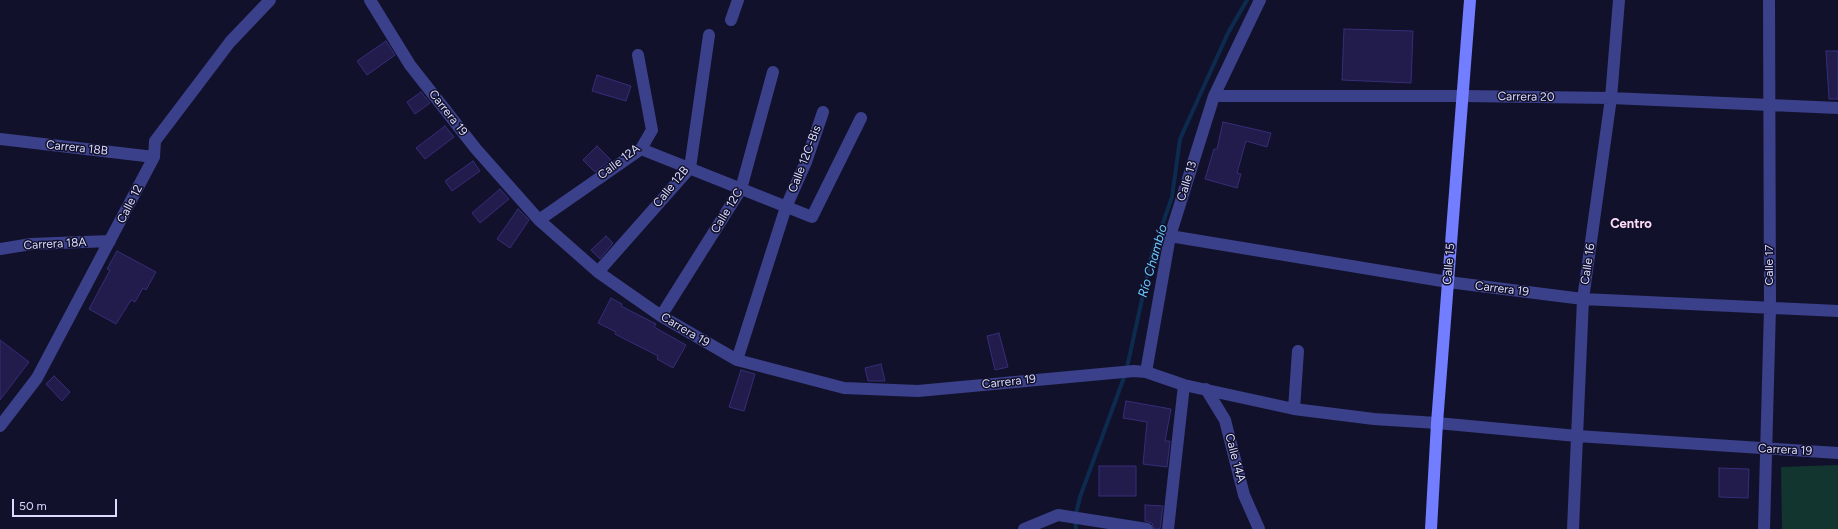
<!DOCTYPE html>
<html>
<head>
<meta charset="utf-8">
<style>
  body { margin:0 }
  #map { position:relative; width:1838px; height:529px; overflow:hidden; background:#12112b; font-family:Figtree,sans-serif }
  canvas { display:block }
  .scale { position:absolute; left:12px; top:499px; width:105px; height:18px; box-sizing:border-box; border:2px solid #dbdbff; border-top:0; padding-left:5px; font-size:12px; line-height:14px; white-space:nowrap; color:#dbdbff; -webkit-text-stroke:3px #12112b; paint-order:stroke }
</style>
</head>
<body>
<div id="map">
<canvas width="1838" height="529"></canvas>
<div class="scale">50 m</div>
</div>
<script>
const ctx = document.querySelector('canvas').getContext('2d');
ctx.lineJoin = 'round';
function fillPath(path, color) { ctx.fillStyle = color; ctx.fill(path, 'evenodd'); }
const poly = rows => new Path2D(rows.map(r => 'M' + r).join(''));
function stroke(path, color, width, dash) { ctx.strokeStyle = color; ctx.lineWidth = width; ctx.lineCap = dash ? 'butt' : 'round'; ctx.setLineDash(dash || []); ctx.stroke(path); }
function write(font, color, halo, rows, align = 'center') {
  ctx.font = font + ' Figtree,sans-serif'; ctx.lineWidth = 3; ctx.setLineDash([]); ctx.textBaseline = 'middle'; ctx.strokeStyle = halo; ctx.fillStyle = color; for (const [text, x, y, turn = 0] of rows) {
    ctx.save(); ctx.translate(x, y); ctx.rotate((+turn || 0) * Math.PI / 180); ctx.textAlign = isNaN(turn) ? turn : align; if (halo) ctx.strokeText(text, 0, 0); ctx.fillText(text, 0, 0); ctx.restore();
  }
}
const green = poly([
  [1838,465,1838,529,1782,529,1781,467]
]);
const stream = poly([
  [1076,529,1075,518,1080,497,1126,372,1152,254,1172,197,1180,139,1228,33,1247,0]
]);
const building = poly([
  [1344,29,1413,31,1411,83,1342,80,1344,29],
  [386,41,395,55,367,75,357,61,386,41],
  [1826,51,1838,51,1838,99,1829,99,1826,51],
  [597,75,631,86,626,101,592,91,597,75],
  [421,92,430,103,415,114,407,102,421,92],
  [1223,122,1271,133,1267,147,1246,141,1237,173,1241,174,1237,188,1205,179,1214,149,1217,149,1223,122],
  [445,126,454,137,425,159,416,148,445,126],
  [597,146,611,160,595,172,583,160,597,146],
  [473,161,480,171,452,191,445,181,473,161],
  [500,189,509,199,480,223,472,213,500,189],
  [518,209,529,220,510,248,497,239,518,209],
  [606,236,613,243,600,259,591,250,606,236],
  [117,251,156,272,146,290,143,288,135,302,131,300,116,324,89,309,110,270,107,269,117,251],
  [611,298,622,304,621,306,656,324,654,327,686,345,673,368,657,359,658,356,615,334,616,332,598,323,611,298],
  [999,333,1008,367,995,370,987,336,999,333],
  [0,340,29,362,0,400,0,340],
  [881,364,885,381,868,381,865,368,881,364],
  [741,370,755,374,744,411,729,407,741,370],
  [54,376,70,392,62,401,46,384,54,376],
  [1126,401,1171,409,1165,441,1170,441,1167,467,1143,464,1147,422,1123,418,1126,401],
  [1099,466,1136,466,1136,496,1099,496,1099,466],
  [1719,468,1749,469,1748,498,1719,497,1719,468],
  [1145,505,1163,506,1160,529,1154,529,1152,523,1145,521,1145,505]
]);
const street = poly([
  [370,0,410,65,476,149,539,220,598,272,661,316,737,360,844,388,918,391,1134,371,1146,372,1184,385,1294,409,1374,419,1437,423,1577,436,1838,453],
  [731,20,738,0],
  [1214,96,1463,96,1611,98,1838,108],
  [0,139,154,157],
  [641,149,812,217,861,118],
  [539,220,641,149,652,130,638,55],
  [1170,236,1448,282,1583,299,1838,311],
  [0,249,31,244,110,241],
  [598,272,690,168,709,35],
  [661,316,741,189,773,72],
  [737,360,786,207,806,162,823,112],
  [1146,372,1170,236,1214,96,1260,0],
  [1206,389,1225,420,1244,495,1259,529],
  [1294,409,1298,351],
  [0,426,37,378,154,157,155,141,230,42,270,0],
  [1024,529,1058,515,1147,529],
  [1168,529,1184,385],
  [1573,529,1583,299,1611,98,1619,0],
  [1764,529,1770,308,1769,0]
]);
const secondary = poly([
  [1431,529,1437,423,1470,0]
]);
const streetNames = [
  ["Carrera 20",1526,97,1],
  ["Carrera 19",448,113,52],
  ["Carrera 18B",77,148,6],
  ["Calle 12C-Bis",805,159,-69],
  ["Calle 12A",619,162,-37],
  ["Calle 13",1187,181,-73],
  ["Calle 12B",671,187,-51],
  ["Calle 12",130,204,-63],
  ["Calle 12C",727,211,-59],
  ["Carrera 18A",55,244,-3],
  ["Calle 15",1449,264,-85],
  ["Calle 16",1588,264,-82],
  ["Calle 17",1769,265,-90],
  ["Carrera 19",1502,289,7],
  ["Carrera 19",685,330,31],
  ["Carrera 19",1009,382,-6],
  ["Carrera 19",1785,450,3],
  ["Calle 14A",1235,458,75]
];
const neighbourhoodNames = [
  ["Centro",1631,224]
];
const waterNames = [
  ["Río Chambío",1153,261,-74]
];
fillPath(green, '#133530');
stroke(stream, '#0c2b4e', 4);
fillPath(building, '#211c4c');
stroke(building, '#352e79', 1);
stroke(street, '#3b408a', 12);
stroke(secondary, '#727dff', 12);
write('12px', '#dbdbff', '#12112b', streetNames);
write('bold 13px', '#ffddf6', '#12112b', neighbourhoodNames);
write('italic 13px', '#69c9ff', '#12112b', waterNames);
</script>
</body>
</html>
